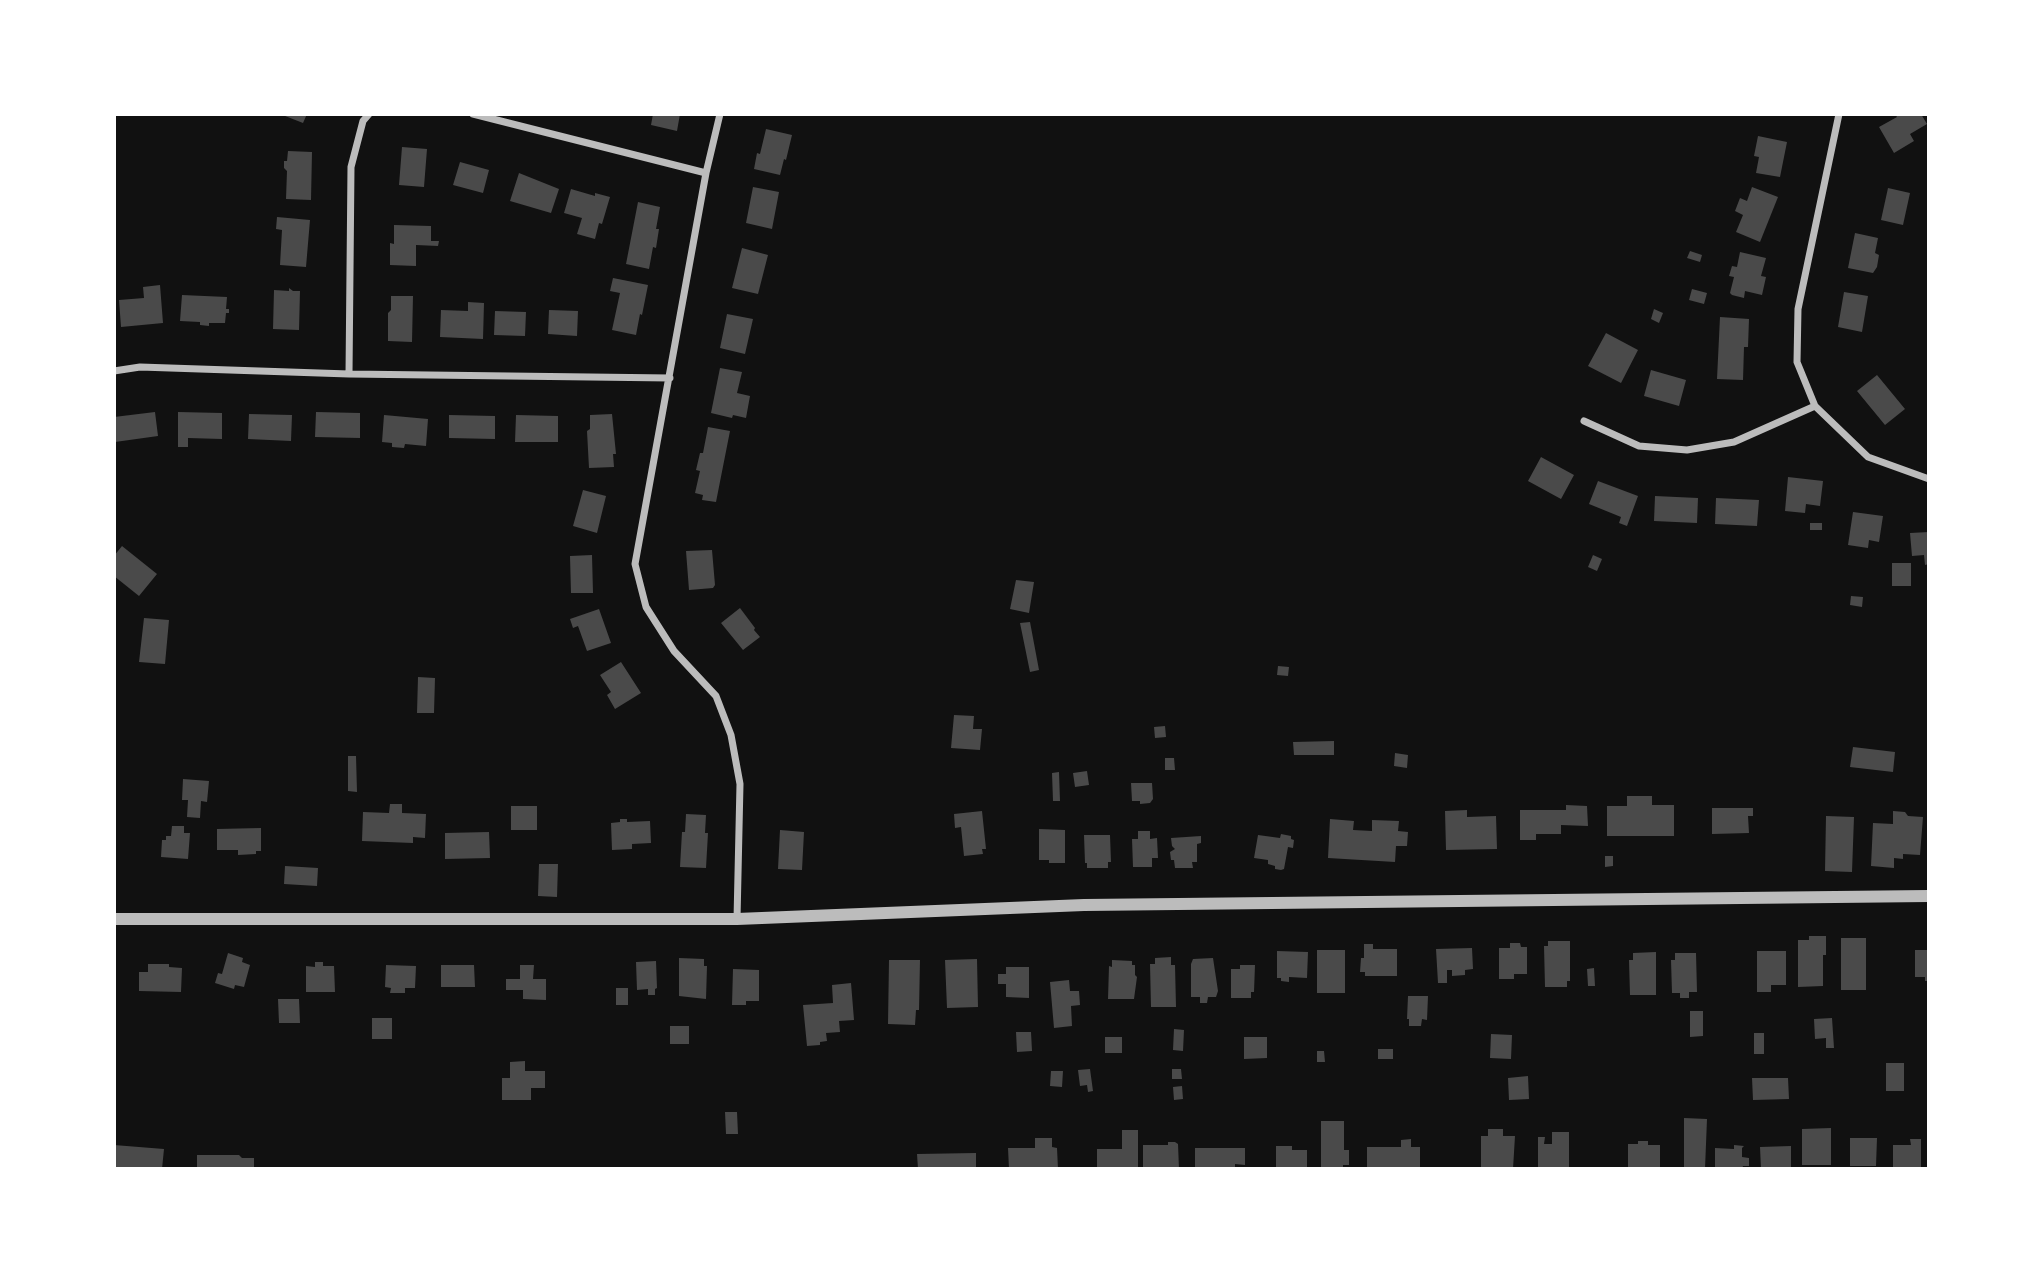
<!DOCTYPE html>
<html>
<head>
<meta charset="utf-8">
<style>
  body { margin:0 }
  #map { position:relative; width:2043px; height:1283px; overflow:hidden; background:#111; font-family:"Varela Round",sans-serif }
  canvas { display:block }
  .frame { position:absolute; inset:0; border:116px solid #fff; pointer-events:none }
</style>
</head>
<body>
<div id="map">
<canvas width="2043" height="1283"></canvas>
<div class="frame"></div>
</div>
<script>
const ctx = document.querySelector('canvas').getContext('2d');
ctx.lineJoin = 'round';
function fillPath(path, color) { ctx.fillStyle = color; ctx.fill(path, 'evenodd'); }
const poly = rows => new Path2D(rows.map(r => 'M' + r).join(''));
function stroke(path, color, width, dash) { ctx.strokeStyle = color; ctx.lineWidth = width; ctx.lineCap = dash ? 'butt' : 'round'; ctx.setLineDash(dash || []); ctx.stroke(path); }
const building = poly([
  [280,114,307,114,303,123],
  [653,114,680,114,677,131,651,125],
  [1895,114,1921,114,1927,124,1910,134,1914,141,1894,153,1879,127,1897,117],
  [766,129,792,135,786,160,784,159,780,175,754,169,757,153,760,154],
  [1758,136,1787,142,1780,177,1756,173,1759,157,1754,156],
  [402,147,427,149,424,187,399,185],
  [288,151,312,152,311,200,286,199,287,171,284,168,284,161,287,161],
  [460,162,489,170,483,193,453,185],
  [519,173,559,189,551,213,510,201],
  [753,187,779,192,772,229,746,223],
  [1752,187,1778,197,1760,242,1736,232,1743,215,1735,211,1740,198,1747,201],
  [1888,188,1910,193,1903,225,1881,220],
  [571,189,595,196,595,193,610,197,602,224,599,223,595,239,577,234,582,218,564,213],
  [638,202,660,207,656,229,659,229,656,248,653,247,649,269,626,264],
  [277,217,310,220,306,267,280,265,282,230,276,229],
  [394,225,431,226,431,241,439,241,438,246,416,245,416,266,390,265,390,243,394,244],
  [1855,233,1878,238,1875,253,1879,255,1877,267,1873,273,1848,268],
  [742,248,768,255,758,294,732,288],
  [1690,251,1702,255,1700,262,1687,258],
  [1740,252,1766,258,1761,276,1766,277,1762,295,1745,291,1744,298,1732,295,1730,293,1734,277,1729,276,1732,266,1737,267],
  [613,278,648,285,642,315,640,314,636,335,612,330,620,293,610,291],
  [160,285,163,323,121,327,119,300,144,298,143,287],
  [289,288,293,291,300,291,299,330,273,329,274,290,289,291],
  [1692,289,1707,293,1704,304,1689,300],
  [1844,292,1868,296,1862,332,1838,327],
  [182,295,227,297,226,309,229,309,229,313,226,313,225,323,209,323,209,326,200,325,200,322,180,321],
  [391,296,413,296,412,342,388,341,388,313,391,310],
  [468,302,484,303,483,339,440,337,441,310,468,311],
  [1654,309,1663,313,1659,323,1651,319],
  [549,310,578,311,577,336,548,334],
  [495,311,526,312,525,336,494,335],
  [727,314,753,319,745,354,720,348],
  [1720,317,1749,319,1748,347,1744,347,1743,380,1717,379],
  [1606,333,1638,350,1621,383,1588,366],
  [720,368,742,372,737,393,750,396,746,418,733,415,732,418,711,413],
  [1651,370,1686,380,1679,406,1644,396],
  [1877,375,1905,409,1885,425,1857,391],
  [155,412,158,436,115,442,114,417],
  [178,412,222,413,222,439,188,438,188,447,178,447],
  [316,412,360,413,360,438,315,437],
  [249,414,292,415,291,441,248,439],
  [612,414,616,454,613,454,614,467,589,468,587,431,590,429,590,415],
  [384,415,428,419,426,446,405,444,404,448,392,447,392,443,382,442],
  [449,415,495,416,495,439,449,438],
  [516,415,558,416,558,442,515,442],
  [708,427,730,431,716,502,702,500,703,495,695,493,700,471,696,470,700,453,703,453],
  [1541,457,1574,475,1561,499,1528,481],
  [1788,477,1823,481,1820,506,1806,504,1805,513,1785,511],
  [1598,481,1638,496,1627,526,1619,523,1621,517,1589,504],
  [583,490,606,496,597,533,573,526],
  [1655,496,1698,498,1697,523,1654,521],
  [1716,498,1759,500,1757,526,1715,524],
  [1853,512,1883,516,1879,542,1869,540,1868,548,1848,545],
  [1810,523,1822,523,1822,530,1810,530],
  [1929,532,1929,564,1925,565,1924,555,1912,556,1910,533],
  [122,546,157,574,139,596,114,576,114,556],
  [712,550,715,585,713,588,689,590,686,551],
  [592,555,593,593,571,593,570,556],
  [1593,555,1602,559,1597,571,1588,567],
  [1892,563,1911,563,1911,586,1892,586],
  [1016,580,1034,582,1029,613,1010,609],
  [1851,596,1863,597,1862,607,1850,605],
  [740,608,755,628,754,630,760,637,743,650,721,623],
  [599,609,611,643,587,651,578,626,573,628,570,619],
  [144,618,169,620,165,664,139,662],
  [1030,622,1039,670,1030,672,1020,623],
  [621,662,641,693,615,709,607,695,611,692,600,675],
  [1278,666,1289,667,1288,676,1277,675],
  [418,677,435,678,434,713,417,713],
  [954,715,974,716,973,729,982,729,980,750,951,748],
  [1165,726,1166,737,1155,738,1154,727],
  [1334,741,1334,755,1294,755,1293,742],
  [1853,747,1895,752,1893,772,1850,767],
  [1395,753,1408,755,1407,768,1394,766],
  [348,756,356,756,357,792,348,791],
  [1165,758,1174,758,1175,770,1165,770],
  [1087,771,1089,785,1075,787,1073,773],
  [1059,772,1060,801,1053,801,1052,773],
  [183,779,209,781,207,802,201,801,200,818,187,817,188,800,182,800],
  [1131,783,1152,783,1153,799,1150,803,1140,804,1140,801,1132,801],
  [1627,796,1652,796,1652,805,1674,805,1674,836,1607,836,1607,806,1627,806],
  [390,804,402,804,402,813,426,814,425,838,413,837,413,843,362,841,363,812,389,813],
  [1566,805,1587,806,1588,826,1561,825,1561,834,1536,834,1536,840,1520,840,1520,810,1566,810],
  [511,806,537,806,537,830,511,830],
  [1712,808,1753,808,1753,816,1748,816,1749,833,1712,834],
  [1467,810,1467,817,1496,816,1497,849,1446,850,1445,811],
  [982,811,986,849,982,849,983,854,964,856,961,827,955,828,954,814],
  [1893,811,1905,812,1908,816,1923,817,1920,855,1903,854,1903,859,1894,858,1894,868,1871,866,1873,823,1893,824],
  [686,814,706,815,705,833,708,833,706,868,680,867,682,832,685,832],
  [1826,816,1854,817,1852,872,1825,871],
  [620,819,627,819,627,822,650,821,651,843,632,844,632,849,612,850,611,823,620,822],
  [1330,819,1354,821,1353,830,1372,831,1372,820,1399,821,1398,831,1408,832,1407,846,1396,846,1395,862,1328,858],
  [172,826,184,826,184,833,190,833,188,859,161,857,162,840,166,840,166,836,171,836],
  [261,828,261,851,256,851,256,854,238,855,238,850,217,850,217,829],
  [1039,829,1065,830,1065,863,1049,863,1049,860,1039,860],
  [780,830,804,832,802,870,778,869],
  [1138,831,1150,831,1150,839,1157,838,1158,858,1152,858,1152,867,1133,867,1132,839,1138,839],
  [489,832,490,858,445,859,445,833],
  [1281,834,1291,836,1291,839,1294,840,1293,848,1288,847,1284,869,1281,870,1275,869,1275,866,1268,864,1268,860,1254,858,1258,835,1280,838],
  [1084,835,1110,835,1111,862,1108,862,1108,868,1087,868,1087,863,1085,863],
  [1201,836,1201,843,1197,844,1197,862,1192,862,1193,868,1175,868,1174,860,1171,860,1170,852,1175,849,1172,846,1171,838],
  [1605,856,1613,856,1613,866,1605,867],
  [539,864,558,864,557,897,538,896],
  [285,866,318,868,317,886,284,884],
  [1809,936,1826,936,1826,955,1823,955,1823,986,1798,987,1798,940,1809,940],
  [1841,938,1866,938,1866,990,1841,990],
  [1548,941,1570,941,1570,981,1567,981,1567,987,1545,987,1544,946,1548,946],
  [1510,943,1520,943,1521,947,1527,947,1527,974,1514,974,1514,979,1499,979,1499,948,1510,948],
  [1364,944,1373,944,1373,949,1397,949,1397,976,1365,976,1365,972,1360,972,1361,958,1364,958],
  [1472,948,1473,969,1465,970,1465,975,1452,976,1452,970,1447,970,1447,983,1438,983,1436,949],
  [1317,950,1345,950,1345,993,1317,993],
  [1915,950,1929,950,1929,981,1925,981,1925,977,1915,977],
  [1277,951,1308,952,1307,978,1289,977,1289,982,1281,981,1281,978,1277,978],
  [1757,951,1786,951,1786,985,1771,985,1771,992,1757,992],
  [1656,952,1656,995,1630,995,1629,960,1633,960,1633,953],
  [228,953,243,958,242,962,250,965,244,987,235,985,234,989,215,983,218,973,222,974],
  [1675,953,1696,953,1697,992,1689,992,1689,998,1680,998,1680,993,1672,993,1671,960,1675,960],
  [1171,957,1171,965,1175,965,1176,1007,1151,1007,1150,964,1155,964,1155,958],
  [679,958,704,959,704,966,707,966,706,999,679,996],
  [1213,958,1218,991,1216,997,1208,997,1207,1003,1200,1003,1200,997,1191,997,1191,964,1193,959],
  [977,959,978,1007,947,1008,945,960],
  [889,960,920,960,919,1010,916,1010,915,1025,888,1024],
  [1112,960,1132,961,1132,965,1135,965,1135,975,1137,977,1134,999,1108,999,1109,966,1112,967],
  [656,961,657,988,655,989,655,995,648,995,648,989,637,990,636,962],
  [315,962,323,962,323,966,334,966,335,992,306,992,306,966,315,967],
  [148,964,169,964,169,967,182,968,181,992,139,991,139,972,148,972],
  [386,965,416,966,415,988,405,988,405,993,390,993,391,988,385,987],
  [441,965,474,965,475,987,441,987],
  [520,965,534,965,533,979,546,979,546,1000,523,999,523,990,506,990,506,979,520,979],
  [1240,965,1255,965,1254,992,1251,992,1251,998,1231,998,1231,969,1240,969],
  [1006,967,1029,967,1029,998,1006,997,1006,984,998,984,998,974,1006,974],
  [1594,968,1595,986,1588,986,1587,969],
  [733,969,759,970,759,1001,746,1001,746,1005,732,1005],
  [1069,980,1070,991,1079,991,1080,1005,1071,1006,1072,1026,1054,1028,1050,982],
  [851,983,854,1020,839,1021,840,1032,826,1033,827,1041,820,1042,820,1045,807,1046,803,1005,833,1003,832,985],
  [616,988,628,988,628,1005,616,1005],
  [1408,996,1428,996,1427,1020,1422,1019,1421,1026,1409,1026,1409,1019,1407,1019],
  [278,999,299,999,300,1023,279,1023],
  [1690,1011,1703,1011,1703,1036,1690,1037],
  [372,1018,392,1018,392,1039,372,1039],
  [1832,1018,1834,1048,1826,1048,1826,1038,1815,1039,1814,1019],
  [670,1026,689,1026,689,1044,670,1044],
  [1174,1029,1184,1030,1183,1051,1173,1050],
  [1016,1032,1031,1032,1032,1051,1017,1052],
  [1754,1033,1764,1033,1764,1054,1754,1054],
  [1491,1034,1512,1035,1511,1059,1490,1058],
  [1105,1037,1122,1037,1122,1053,1105,1053],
  [1244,1037,1267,1037,1267,1058,1244,1059],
  [1378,1049,1393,1049,1393,1059,1378,1059],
  [1317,1051,1324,1051,1325,1062,1317,1062],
  [525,1061,525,1071,545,1071,545,1088,531,1088,531,1100,502,1100,502,1078,510,1078,510,1062],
  [1886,1063,1904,1063,1904,1091,1886,1091],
  [1090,1069,1093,1091,1088,1092,1087,1085,1080,1086,1078,1070],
  [1172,1069,1181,1069,1182,1079,1172,1079],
  [1051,1071,1063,1071,1062,1087,1050,1086],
  [1528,1076,1529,1099,1509,1100,1508,1078],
  [1752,1078,1788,1078,1789,1099,1753,1100],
  [1182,1086,1183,1099,1174,1100,1173,1087],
  [725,1112,737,1112,738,1134,726,1134],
  [1684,1118,1707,1119,1705,1169,1684,1169],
  [1321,1121,1344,1121,1344,1150,1349,1150,1349,1165,1343,1165,1343,1169,1321,1169],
  [1831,1128,1831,1165,1802,1165,1802,1129],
  [1488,1129,1503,1129,1503,1136,1515,1136,1513,1169,1481,1169,1481,1136,1488,1136],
  [1122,1130,1138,1130,1138,1169,1097,1169,1097,1149,1122,1149],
  [1552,1132,1569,1132,1569,1169,1538,1169,1538,1137,1545,1137,1544,1144,1552,1144],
  [1035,1138,1052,1138,1052,1147,1057,1148,1058,1169,1009,1169,1008,1148,1035,1148],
  [1850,1138,1877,1138,1876,1166,1850,1166],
  [1411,1139,1411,1147,1420,1147,1420,1167,1405,1167,1405,1169,1367,1169,1367,1147,1401,1147,1401,1140],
  [1910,1139,1921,1139,1921,1169,1893,1169,1893,1145,1911,1145],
  [1638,1141,1648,1141,1648,1145,1660,1145,1660,1169,1628,1169,1628,1144,1638,1144],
  [1168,1142,1175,1142,1178,1144,1179,1169,1143,1169,1143,1145,1168,1145],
  [114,1145,164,1149,162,1169,114,1169],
  [1734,1145,1744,1146,1742,1148,1742,1157,1749,1158,1749,1166,1743,1166,1742,1169,1715,1169,1715,1148,1734,1149],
  [1276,1146,1292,1146,1292,1150,1307,1150,1307,1169,1276,1169],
  [1791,1146,1791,1169,1761,1169,1760,1147],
  [1195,1148,1245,1148,1245,1165,1235,1164,1235,1169,1195,1169],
  [976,1153,976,1169,918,1169,917,1154],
  [197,1155,239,1155,242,1158,254,1158,254,1169,197,1169]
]);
const minor = poly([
  [473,114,706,173],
  [720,114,706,173,635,564,646,607,674,651,716,696,731,735,740,784,737,919],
  [1839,114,1798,309,1797,362,1815,406,1868,457,1929,479],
  [114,371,140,367,349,374,670,378],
  [349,374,351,167,363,121,369,114],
  [1584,421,1639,446,1687,450,1734,442,1815,406]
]);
const tertiary = poly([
  [114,919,737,919,1084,905,1929,896]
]);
fillPath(building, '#4a4a4a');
stroke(minor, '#bcbcbc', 7);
stroke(tertiary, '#bcbcbc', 12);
</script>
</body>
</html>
